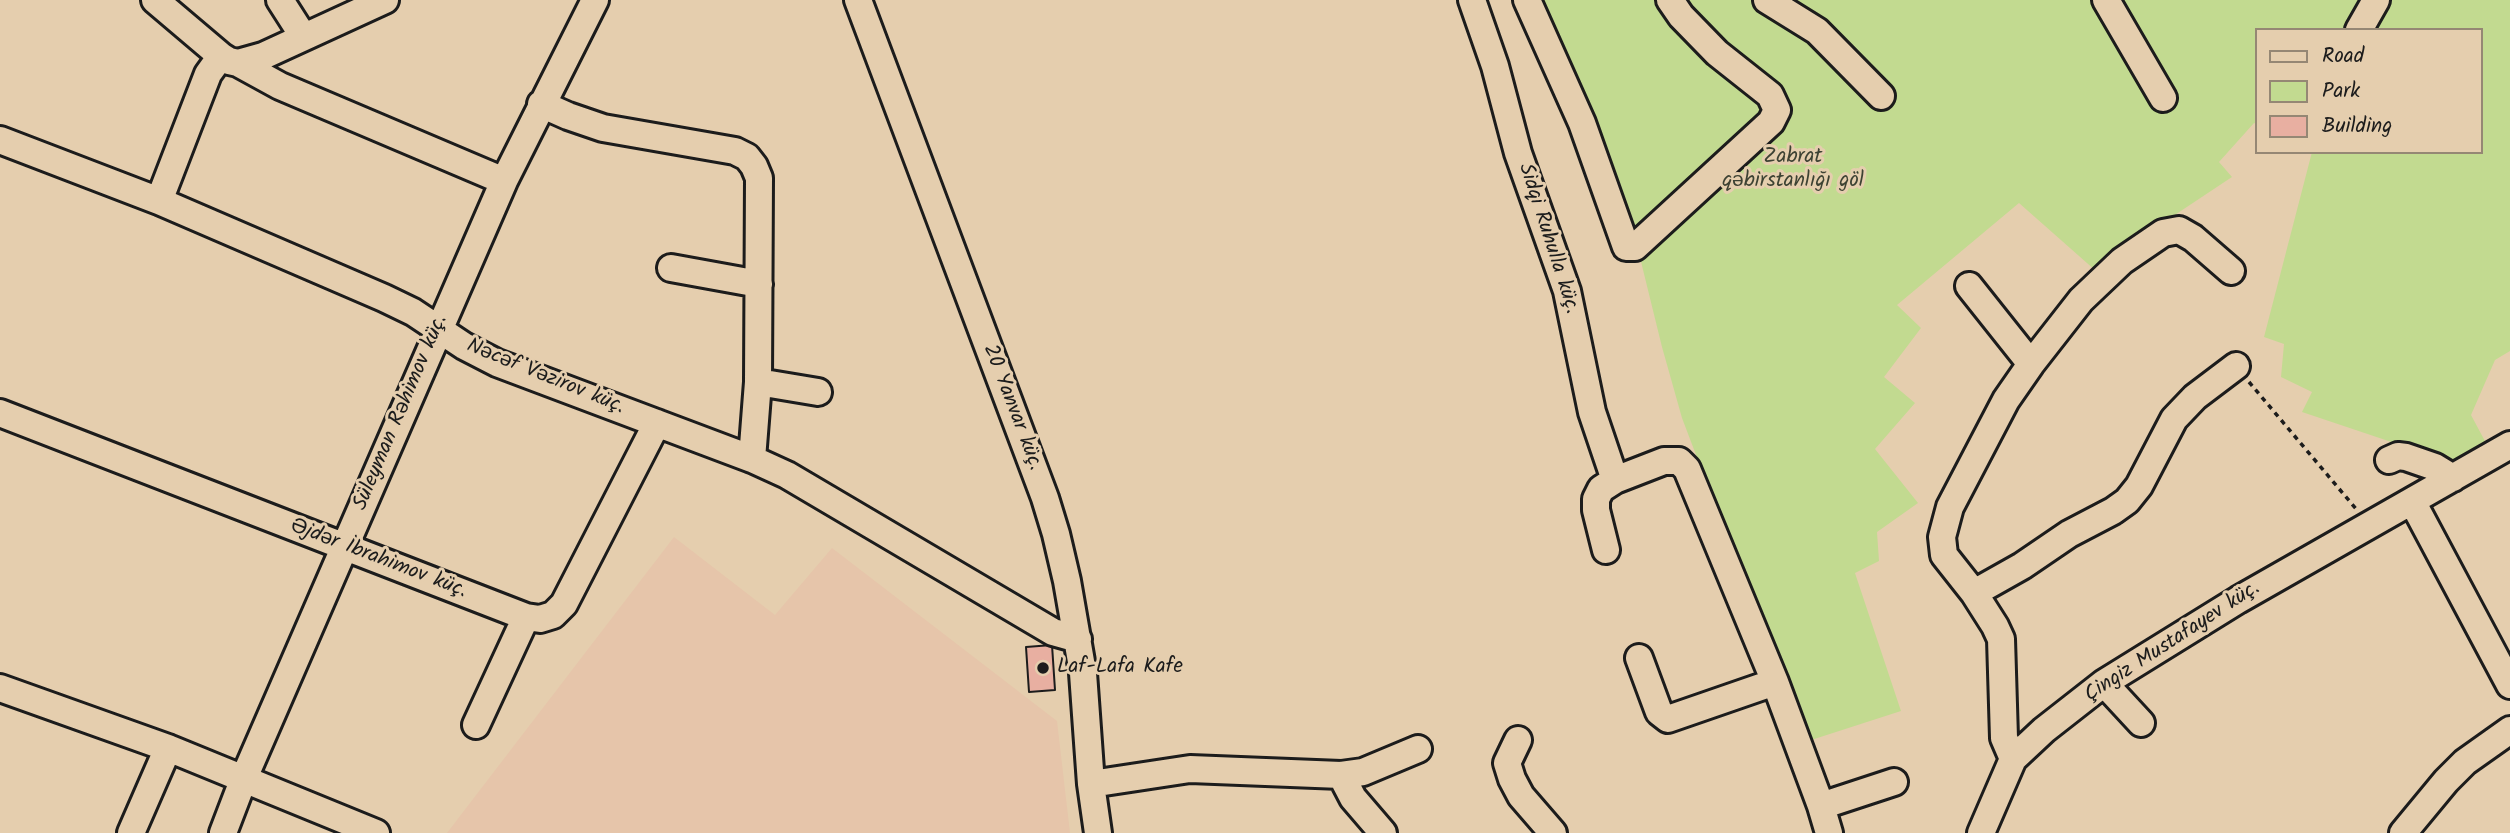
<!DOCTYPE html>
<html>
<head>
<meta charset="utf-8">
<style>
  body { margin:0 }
  #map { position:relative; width:2510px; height:833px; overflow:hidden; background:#e5ceae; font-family:Kalam,sans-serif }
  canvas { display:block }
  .legend { position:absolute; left:2255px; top:28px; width:228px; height:126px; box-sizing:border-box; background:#e5ceae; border:2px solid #958774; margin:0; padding:9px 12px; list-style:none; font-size:21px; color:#1c1c1c }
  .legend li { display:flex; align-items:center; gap:14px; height:35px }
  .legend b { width:35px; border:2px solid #958774 }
</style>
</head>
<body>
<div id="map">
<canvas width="2510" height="833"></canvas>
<ul class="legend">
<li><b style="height:9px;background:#e5ceae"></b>Road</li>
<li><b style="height:19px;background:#c2da90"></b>Park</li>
<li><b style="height:19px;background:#e8afa1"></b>Building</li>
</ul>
</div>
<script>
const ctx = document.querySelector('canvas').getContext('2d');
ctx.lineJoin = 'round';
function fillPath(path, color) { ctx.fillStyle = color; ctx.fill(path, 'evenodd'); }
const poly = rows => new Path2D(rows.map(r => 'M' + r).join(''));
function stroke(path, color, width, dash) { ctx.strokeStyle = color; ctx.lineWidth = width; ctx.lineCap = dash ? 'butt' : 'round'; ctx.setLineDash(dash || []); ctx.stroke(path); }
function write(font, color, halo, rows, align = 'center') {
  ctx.font = font + ' Kalam,sans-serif'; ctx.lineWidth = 6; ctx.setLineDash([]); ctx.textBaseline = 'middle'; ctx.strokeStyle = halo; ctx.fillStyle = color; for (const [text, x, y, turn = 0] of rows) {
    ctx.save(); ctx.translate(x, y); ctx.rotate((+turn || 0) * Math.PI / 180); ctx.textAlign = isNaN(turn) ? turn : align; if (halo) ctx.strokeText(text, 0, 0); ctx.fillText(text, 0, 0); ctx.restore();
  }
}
const built = poly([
  [674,537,775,615,832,548,1057,721,1070,833,447,833]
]);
const green = poly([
  [1534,0,2510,0,2510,351,2495,360,2471,415,2486,443,2457,464,2302,412,2312,392,2281,377,2284,344,2264,337,2312,152,2480,152,2480,30,2256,30,2256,124,2254,123,2219,162,2232,177,2119,252,2096,271,2019,203,1897,305,1921,328,1884,377,1915,403,1875,449,1918,503,1877,532,1879,561,1855,573,1901,711,1805,742,1682,418,1662,347,1631,221,1591,123]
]);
const building = poly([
  [1052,645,1055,690,1029,692,1026,647,1052,645]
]);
const path = poly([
  [2249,382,2357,510]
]);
const minor = poly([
  [155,0,221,56,229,61,238,63,263,56,385,0],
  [280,0,303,36],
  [858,0,1045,498,1056,534,1067,581,1083,673,1091,784,1098,833],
  [1472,0,1495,66,1518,153,1567,291,1592,412,1615,480,1664,461,1679,461,1687,469,1775,682,1821,806,1829,833],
  [1527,0,1582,123,1626,247,1635,247,1771,122,1777,110,1770,95,1717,53,1681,16,1670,0],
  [1767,0,1817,31,1881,96],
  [2106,0,2163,98],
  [2359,30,2376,0],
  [238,63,280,86,504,181],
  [541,104,568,116,603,128,735,151,747,157,754,166,759,178,758,382,752,459],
  [0,140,159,201,384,298,413,312,464,346,497,363,752,459,787,475,1053,632,1078,639],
  [159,201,208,74,221,56],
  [671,268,759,284],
  [1969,286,2031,364],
  [758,382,818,392],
  [0,413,526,617,540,619,553,615,564,604,657,423],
  [2389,460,2398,456,2406,457,2435,467,2453,478],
  [2412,501,2510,685],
  [1606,550,1596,510,1596,499,1601,489,1615,480],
  [1974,593,2022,566,2069,534,2113,511,2127,501,2139,486,2174,419,2195,397,2236,366],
  [1639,658,1659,712,1668,719,1775,682],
  [2104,683,2141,723],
  [0,688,168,748,376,833],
  [476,725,526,617],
  [1518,740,1507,763,1512,779,1521,796,1553,833],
  [2013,759,2004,738,2001,639,1995,626,1974,593,1944,555,1942,537,1950,507,2006,400,2031,364,2081,300,2122,261,2163,233,2179,230,2193,238,2231,271],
  [1341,775,1353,798,1383,833],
  [1091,784,1190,769,1341,775,1363,772,1418,749],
  [1821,806,1894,782],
  [131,833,168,748],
  [223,833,244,778,504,181,595,0],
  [1981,833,2013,759,2044,730,2104,683,2238,600,2510,445],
  [2403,833,2446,781,2465,762,2510,730]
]);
const markers = [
  [1043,668,7,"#1c1c1c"]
];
const parkNames = [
  ["Zabrat",1793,158],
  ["qəbirstanlığı göl",1793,182]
];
const streetNames = [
  ["Sidqi Ruhulla küç.",1547,239,72],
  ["Nəcəf Vəzirov küç.",545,378,22],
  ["20 Yanvar küç.",1011,408,69],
  ["Süleyman Rəhimov küç.",402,413,-67],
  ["Əjdər İbrahimov küç.",378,560,21],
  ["Çingiz Mustafayev küç.",2173,643,-33]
];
const poiNames = [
  ["Laf-Lafa Kafe",1057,668]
];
fillPath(built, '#e6c5aa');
fillPath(green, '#c2da90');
fillPath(building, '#e8afa1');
stroke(building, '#1c1c1c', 2);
stroke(minor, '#1c1c1c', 32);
stroke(path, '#1c1c1c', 3.5, [5, 5]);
stroke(minor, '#e5ceae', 26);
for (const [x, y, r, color] of markers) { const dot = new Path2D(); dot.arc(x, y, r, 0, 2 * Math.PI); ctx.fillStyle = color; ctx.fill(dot); stroke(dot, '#e5ceae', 2.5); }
write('21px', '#3d4233', '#e5ceae', parkNames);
write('21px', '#1c1c1c', '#e5ceae', streetNames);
write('21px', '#1c1c1c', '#e5ceae', poiNames, 'left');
</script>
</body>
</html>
